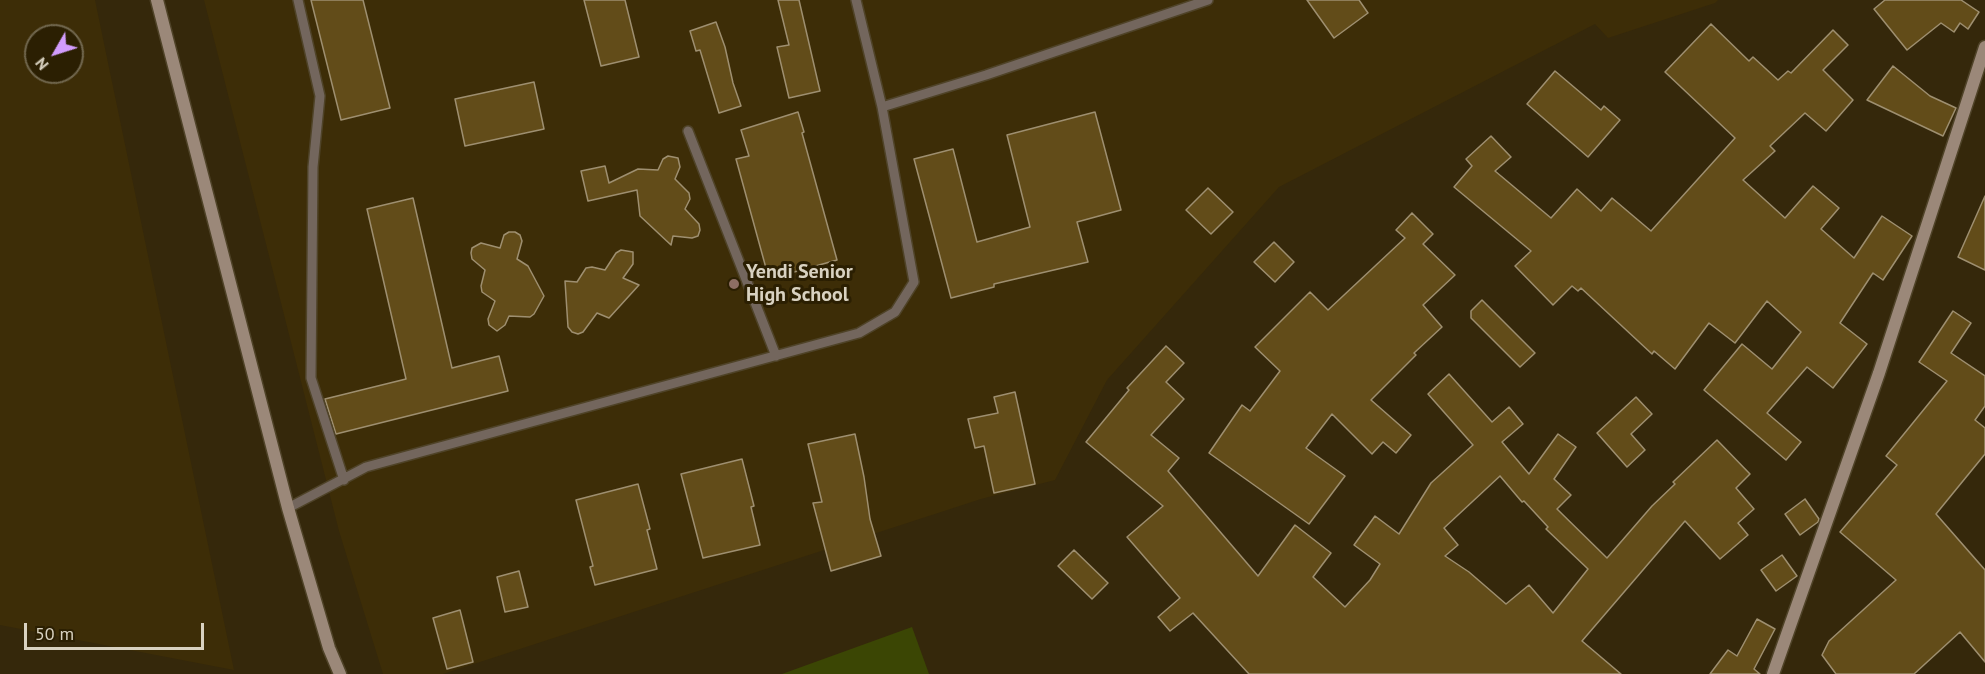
<!DOCTYPE html>
<html>
<head>
<meta charset="utf-8">
<style>
  body { margin:0 }
  #map { position:relative; width:1985px; height:674px; overflow:hidden; background:#35280b; font-family:"PT Sans",sans-serif }
  canvas { display:block }
  .north { position:absolute; left:24px; top:24px; width:60px; height:60px; box-sizing:border-box; background:#2b1f02; border:2px solid #71674e; border-radius:50%; rotate:231deg; font-size:16px; font-weight:700; line-height:24px; text-align:center; color:#d9d2c1 }
  .north::after { content:''; display:block; margin:auto; width:21px; height:27px; background:#d29cfd; clip-path:polygon(50% 0,100% 100%,50% 72%,0 100%) }
  .scale { position:absolute; left:24px; top:623px; width:180px; height:27px; box-sizing:border-box; border:3px solid #d9d2c1; border-top:0; padding-left:8px; font-size:18px; line-height:21px; white-space:nowrap; color:#d9d2c1; -webkit-text-stroke:4px #2b1f02; paint-order:stroke }
</style>
</head>
<body>
<div id="map">
<canvas width="1985" height="674"></canvas>
<div class="north">N</div>
<div class="scale">50 m</div>
</div>
<script>
const ctx = document.querySelector('canvas').getContext('2d');
ctx.lineJoin = 'round';
function fillPath(path, color) { ctx.fillStyle = color; ctx.fill(path, 'evenodd'); }
const poly = rows => new Path2D(rows.map(r => 'M' + r).join(''));
function stroke(path, color, width, dash) { ctx.strokeStyle = color; ctx.lineWidth = width; ctx.lineCap = dash ? 'butt' : 'round'; ctx.setLineDash(dash || []); ctx.stroke(path); }
function write(font, color, halo, rows, align = 'center') {
  ctx.font = font + ' "PT Sans",sans-serif'; ctx.lineWidth = 6; ctx.setLineDash([]); ctx.textBaseline = 'middle'; ctx.strokeStyle = halo; ctx.fillStyle = color; for (const [text, x, y, turn = 0] of rows) {
    ctx.save(); ctx.translate(x, y); ctx.rotate((+turn || 0) * Math.PI / 180); ctx.textAlign = isNaN(turn) ? turn : align; if (halo) ctx.strokeText(text, 0, 0); ctx.fillText(text, 0, 0); ctx.restore();
  }
}
const built = poly([
  [0,0,95,0,234,670,0,625],
  [36,36,72,36,72,72,36,72],
  [204,0,1718,0,1715,3,1608,38,1595,24,1279,187,1107,380,1055,480,981,499,443,674,383,674,339,531]
]);
const green = poly([
  [912,627,929,674,782,674]
]);
const building = poly([
  [311,0,363,0,390,108,341,120,311,0],
  [584,0,625,0,639,57,601,66,584,0],
  [778,0,799,0,820,91,789,98,777,47,789,45,778,0],
  [1307,0,1359,0,1368,13,1334,38,1307,0],
  [1885,0,1961,0,1979,12,1968,29,1960,23,1954,32,1941,23,1907,50,1874,9,1885,0],
  [716,22,725,47,733,83,741,106,719,113,700,50,696,51,690,31,716,22],
  [1711,24,1749,61,1753,57,1778,80,1788,71,1791,73,1833,30,1848,45,1823,70,1853,100,1826,131,1805,113,1770,146,1775,151,1743,180,1785,218,1813,186,1839,208,1821,229,1854,258,1882,216,1912,236,1883,280,1873,273,1840,323,1867,344,1833,388,1807,367,1767,413,1801,442,1786,460,1704,390,1742,344,1772,369,1801,332,1767,301,1735,343,1709,323,1675,369,1654,351,1652,354,1581,288,1578,291,1572,286,1553,305,1515,266,1531,251,1454,187,1472,166,1466,159,1491,136,1511,157,1495,171,1551,218,1577,189,1601,211,1612,198,1651,231,1735,138,1665,72,1711,24],
  [1893,66,1930,96,1956,108,1943,136,1867,100,1893,66],
  [1555,71,1601,110,1604,106,1620,120,1588,157,1527,104,1555,71],
  [534,82,544,129,465,146,455,99,534,82],
  [798,112,804,132,802,133,837,260,769,279,736,159,749,156,741,130,798,112],
  [1095,112,1121,210,1077,222,1088,262,994,284,994,287,951,298,914,159,953,149,977,242,1030,227,1007,135,1095,112],
  [668,156,678,158,680,167,675,179,689,193,690,199,685,209,699,224,700,230,698,236,692,238,673,236,671,245,640,216,637,190,588,201,581,171,605,166,609,183,638,169,658,170,663,159,668,156],
  [1208,188,1233,212,1211,234,1186,210,1208,188],
  [1985,196,1985,270,1958,257,1985,196],
  [413,198,452,368,499,356,508,391,336,434,325,399,406,379,367,209,413,198],
  [1412,213,1433,234,1423,244,1455,275,1423,305,1442,327,1414,353,1416,355,1371,400,1411,435,1396,453,1383,442,1372,454,1332,414,1306,448,1345,476,1309,524,1209,453,1242,405,1250,411,1280,371,1255,347,1310,292,1328,310,1405,238,1396,230,1412,213],
  [509,232,515,232,520,235,522,241,517,259,528,266,544,296,534,314,530,317,509,316,505,325,497,331,489,325,488,319,495,301,482,292,481,286,485,270,472,259,471,253,472,248,481,243,500,248,504,235,509,232],
  [1274,242,1294,262,1275,282,1254,262,1274,242],
  [621,250,633,252,633,264,623,278,639,285,609,318,597,313,583,332,578,334,572,332,568,327,565,281,577,282,586,268,592,267,605,270,616,253,621,250],
  [1482,300,1535,353,1520,367,1471,318,1471,311,1482,300],
  [1953,311,1971,323,1951,353,1985,376,1985,406,1975,420,1985,428,1985,454,1936,514,1985,570,1985,662,1960,632,1914,674,1836,674,1822,655,1829,641,1896,580,1840,532,1897,465,1886,456,1947,381,1919,362,1953,311],
  [1166,346,1184,363,1166,382,1184,399,1151,435,1179,458,1168,471,1258,576,1295,525,1331,553,1313,577,1345,607,1370,580,1380,564,1354,545,1375,516,1399,534,1431,483,1473,445,1428,394,1449,374,1492,422,1509,407,1523,424,1502,442,1529,474,1558,434,1576,447,1554,479,1571,495,1557,509,1607,558,1652,506,1675,484,1673,482,1717,440,1750,474,1736,488,1754,509,1738,523,1748,535,1720,559,1685,521,1582,641,1621,674,1249,674,1193,613,1170,631,1158,617,1180,598,1127,537,1163,506,1086,442,1129,390,1127,388,1166,346],
  [1500,476,1522,502,1524,501,1548,527,1546,529,1588,569,1553,613,1529,585,1506,604,1469,572,1445,556,1458,545,1444,528,1500,476],
  [1015,392,1035,484,994,493,984,446,975,448,968,419,998,413,994,397,1015,392],
  [1636,397,1652,414,1631,434,1645,450,1627,467,1597,433,1636,397],
  [855,434,864,477,870,519,881,556,831,571,813,503,822,502,808,444,855,434],
  [742,459,754,506,751,507,760,545,703,558,681,474,742,459],
  [638,484,650,529,647,530,657,569,595,585,590,567,593,566,576,500,638,484],
  [1805,499,1819,519,1818,522,1800,535,1785,514,1805,499],
  [1074,550,1108,583,1092,599,1058,566,1074,550],
  [1782,555,1797,576,1776,591,1761,570,1782,555],
  [519,571,528,607,505,612,497,577,519,571],
  [460,610,473,662,447,669,433,618,460,610],
  [1757,619,1775,629,1754,669,1760,674,1710,674,1728,650,1737,656,1757,619]
]);
const lane = poly([
  [298,0,320,96,313,167,311,378,344,480],
  [882,107,986,75,1208,0],
  [688,131,776,356],
  [288,508,366,467,859,333,895,312,914,282,882,107,856,0]
]);
const secondary = poly([
  [157,0,288,508,329,648,340,674],
  [1773,674,1879,373,1985,47]
]);
const markers = [
  [734,284,6,"#8d6e63"]
];
const poiNames = [
  ["Yendi Senior",746,272],
  ["High School",746,295]
];
fillPath(built, '#3d2d07');
fillPath(green, '#3b4604');
fillPath(building, '#624c19');
stroke(building, '#9e8f70', 1.5);
stroke(lane, '#4f4328', 12);
stroke(secondary, '#4f4328', 15);
stroke(lane, '#73665d', 9);
stroke(secondary, '#9b8879', 12);
for (const [x, y, r, color] of markers) { const dot = new Path2D(); dot.arc(x, y, r, 0, 2 * Math.PI); ctx.fillStyle = color; ctx.fill(dot); stroke(dot, '#2b1f02', 2); }
write('bold 20px', '#d9d2c1', '#2b1f02', poiNames, 'left');
</script>
</body>
</html>
